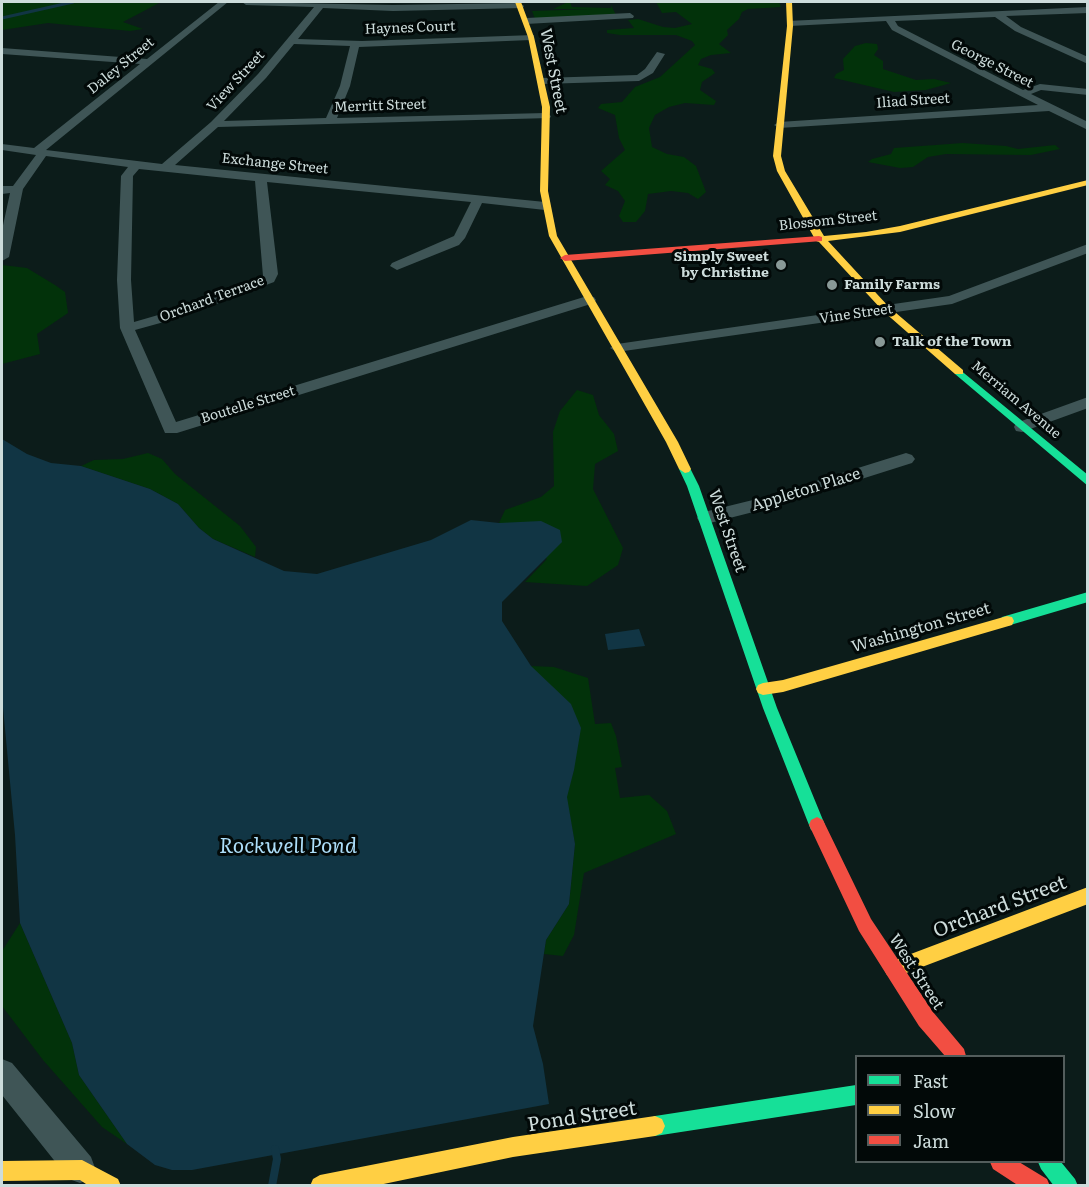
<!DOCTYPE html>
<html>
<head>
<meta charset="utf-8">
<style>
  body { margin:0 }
  #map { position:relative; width:1089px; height:1187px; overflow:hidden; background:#0c1c1a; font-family:Literata,serif }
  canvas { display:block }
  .frame { position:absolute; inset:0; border:3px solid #cddcdb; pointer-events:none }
  .legend { position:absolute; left:855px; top:1055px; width:210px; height:108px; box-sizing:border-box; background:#020908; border:2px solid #535d5c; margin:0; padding:8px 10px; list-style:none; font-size:18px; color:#cddcdb }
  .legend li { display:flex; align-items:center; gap:12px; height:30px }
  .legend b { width:30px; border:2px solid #535d5c }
</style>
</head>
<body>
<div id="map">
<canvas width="1089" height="1187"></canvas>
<div class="frame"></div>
<ul class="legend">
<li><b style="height:8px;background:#16e098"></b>Fast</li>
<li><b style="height:8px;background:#ffcf43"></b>Slow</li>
<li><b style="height:8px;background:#f24e42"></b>Jam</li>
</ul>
</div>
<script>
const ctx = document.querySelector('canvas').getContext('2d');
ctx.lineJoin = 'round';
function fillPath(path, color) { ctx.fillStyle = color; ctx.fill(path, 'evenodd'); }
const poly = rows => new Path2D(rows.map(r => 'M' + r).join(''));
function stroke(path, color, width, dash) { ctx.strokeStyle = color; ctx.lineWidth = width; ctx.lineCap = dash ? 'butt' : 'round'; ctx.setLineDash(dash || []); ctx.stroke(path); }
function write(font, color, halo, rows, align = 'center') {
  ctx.font = font + ' Literata,serif'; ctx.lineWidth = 6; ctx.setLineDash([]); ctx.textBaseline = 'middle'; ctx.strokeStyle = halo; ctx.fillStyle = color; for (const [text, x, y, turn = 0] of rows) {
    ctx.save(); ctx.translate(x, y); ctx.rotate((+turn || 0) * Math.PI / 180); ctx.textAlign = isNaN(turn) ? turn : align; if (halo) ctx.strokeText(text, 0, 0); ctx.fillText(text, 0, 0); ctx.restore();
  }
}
const green = poly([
  [2,2,161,2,123,22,143,29,130,31,48,23,2,30],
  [656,2,779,2,781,7,748,9,742,12,739,19,727,30,728,35,719,44,731,53,711,55,701,59,698,65,712,69,715,73,702,82,700,90,716,101,714,105,685,103,669,107,655,115,649,128,652,147,667,154,684,157,696,166,706,192,698,199,688,193,671,191,648,194,645,211,636,222,623,222,619,216,625,201,618,191,605,185,610,179,601,171,625,150,619,138,615,115,598,108,601,104,622,102,635,87,660,77,695,45,692,41,676,35,620,35,607,33,607,30,634,28,628,20,638,19,663,27,675,28,692,24,676,12,662,13],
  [566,3,570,2,572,7,611,8,611,5,616,15,535,19,532,11,593,9,553,9],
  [866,43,877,44,878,49,874,55,883,61,883,69,916,80,934,79,951,83,926,90,894,92,834,78,836,74,844,70,843,59,855,46],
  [963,143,1006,146,1018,149,1055,145,1060,149,1031,155,946,154,928,157,913,167,900,168,868,162,872,159,891,154,894,148],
  [2,265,27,268,55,285,65,292,68,313,37,334,40,354,2,364],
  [577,390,593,395,599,415,614,434,618,451,595,464,593,489,623,548,618,565,587,586,525,582,547,559,499,523,505,510,541,497,554,486,553,432,560,411],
  [148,453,162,459,175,474,240,526,256,547,255,557,213,539,199,528,178,504,150,489,81,466,94,460,123,459],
  [531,666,554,667,588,678,595,724,611,723,616,736,622,767,615,768,620,798,649,795,667,811,676,834,584,873,574,935,563,956,544,954,546,940,569,904,575,844,566,797,574,770],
  [20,923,72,1043,79,1075,127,1144,102,1127,43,1060,2,1006,2,951]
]);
const water = poly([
  [2,439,27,454,51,463,81,466,150,489,178,504,199,528,213,539,284,571,317,574,431,540,471,520,499,523,541,521,560,530,562,542,502,602,502,621,531,666,571,704,581,728,574,770,567,797,575,844,569,904,546,940,533,1026,543,1064,549,1104,192,1170,172,1170,155,1165,127,1144,79,1075,72,1043,20,923,15,835,2,697],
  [639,629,645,646,608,650,605,634]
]);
const streamFar1 = poly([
  [2,18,73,2]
]);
const stream = poly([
  [272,1186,277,1159,275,1149]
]);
const street = poly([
  [219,2,228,2,46,150,162,164,211,122,258,74,314,7,246,5,242,2,393,5,520,3,524,6,523,8,393,11,323,8,298,39,362,41,534,35,534,39,531,40,359,47,350,86,337,118,546,113,551,116,550,118,218,127,175,165,545,202,551,206,545,210,482,203,465,238,459,245,397,270,390,266,392,263,454,236,471,202,267,182,278,274,274,282,182,317,135,330,176,422,584,297,594,297,596,300,594,303,177,433,165,433,120,328,117,280,121,176,128,167,46,156,23,189,9,257,2,261,2,230,10,193,2,194,2,186,13,186,36,155,2,150,2,144,34,148,140,64,2,54,2,48,147,59,219,2],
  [294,44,350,46,340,86,326,118,224,121,266,78,294,44],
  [139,169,255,181,263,276,172,311,134,322,131,280,133,176,139,169],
  [1088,7,1088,13,1006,16,1021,27,1088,57,1088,64,1015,31,995,17,895,21,898,26,1023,90,1040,84,1088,89,1088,95,1041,90,1031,94,1088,122,1088,130,1049,111,779,128,774,125,779,122,1038,105,892,30,886,21,790,26,787,25,787,21,1088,7],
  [630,13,634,16,633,18,526,24,522,21,526,18,630,13],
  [657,52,665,54,653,73,639,81,542,84,537,81,542,78,637,75,645,69,657,52],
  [1088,244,1088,253,952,304,617,352,610,348,617,344,949,296,1088,244],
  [1088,397,1088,408,1022,432,1016,431,1014,427,1016,423,1088,397],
  [906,453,912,455,915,459,912,463,773,507,706,524,700,523,697,518,700,513,765,497,906,453],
  [2,1059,12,1063,91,1157,95,1168,91,1179,80,1183,69,1179,2,1095,2,1059]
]);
const fast = poly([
  [959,369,1088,475,1088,486,955,374,955,370,959,369],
  [685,465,689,466,699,486,777,708,825,825,823,830,817,833,811,830,809,825,763,708,687,486,679,469,685,465],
  [1088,592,1088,602,1007,626,1002,625,1000,621,1002,617,1088,592],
  [856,1085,856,1105,655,1136,648,1133,645,1126,648,1119,655,1116,856,1085],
  [1038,1162,1061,1162,1075,1179,1078,1186,1054,1186,1041,1169,1038,1162]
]);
const slow = poly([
  [515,2,521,2,534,37,550,107,548,191,557,236,678,442,691,469,689,472,685,473,679,469,666,442,549,236,540,191,542,107,528,37,515,2],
  [786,2,792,2,793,26,781,156,785,171,824,236,866,232,900,226,1088,180,1088,185,900,232,828,241,889,307,963,370,963,374,955,374,883,311,819,242,816,241,777,171,773,156,787,26,786,2],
  [1007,616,1012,617,1014,621,1012,625,783,692,763,695,758,693,756,689,758,685,763,683,783,680,1007,616],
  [1088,887,1088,904,893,978,887,975,884,969,887,963,1088,887],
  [655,1116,662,1119,665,1126,662,1133,655,1136,513,1157,374,1186,310,1186,313,1179,320,1175,513,1137,655,1116],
  [82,1160,118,1179,121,1186,89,1186,80,1180,2,1181,2,1161,82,1160]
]);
const jam = poly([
  [819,236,822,237,822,241,565,261,560,258,565,255,819,236],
  [817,817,823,820,871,919,933,1012,964,1049,966,1056,945,1056,919,1026,859,931,809,825,811,820,817,817],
  [990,1162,1019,1162,1047,1179,1050,1186,1019,1186,993,1169,990,1162]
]);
const markers = [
  [781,265,6,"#899997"],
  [832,285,6,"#899997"],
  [880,342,6,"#899997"]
];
const farStreetnames = [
  ["Haynes Court",410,28,-2],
  ["George Street",992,64,27],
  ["Daley Street",121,66,-39],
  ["View Street",236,81,-47],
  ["Iliad Street",913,101,-4],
  ["Merritt Street",380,106,-2],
  ["Exchange Street",275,164,6],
  ["Blossom Street",828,221,-6],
  ["Orchard Terrace",212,299,-20],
  ["Vine Street",856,314,-8],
  ["Merriam Avenue",1016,400,40],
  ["Boutelle Street",248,405,-17]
];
const farPoinames = [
  ["Simply Sweet",769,257,"right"],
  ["by Christine",769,273,"right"],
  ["Family Farms",844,285],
  ["Talk of the Town",892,342]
];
const streetNames = [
  ["West Street",553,71,79],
  ["Appleton Place",806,490,-17],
  ["West Street",727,531,71],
  ["Washington Street",921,628,-16],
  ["West Street",916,972,57]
];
const nearStreetnames = [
  ["Orchard Street",1000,907,-21],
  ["Pond Street",582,1117,-9]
];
const nearWaternames = [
  ["Rockwell Pond",288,847]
];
fillPath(green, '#02320a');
fillPath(water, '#113544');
stroke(streamFar1, '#113544', 3);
stroke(stream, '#113544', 8);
fillPath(street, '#3f5556');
fillPath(fast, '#16e098');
fillPath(slow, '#ffcf43');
fillPath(jam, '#f24e42');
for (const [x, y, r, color] of markers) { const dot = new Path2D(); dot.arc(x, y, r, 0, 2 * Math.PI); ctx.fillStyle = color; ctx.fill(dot); stroke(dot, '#020908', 2); }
write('14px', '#cddcdb', '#020908', farStreetnames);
write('bold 14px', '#cddcdb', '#020908', farPoinames, 'left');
write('16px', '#cddcdb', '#020908', streetNames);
write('20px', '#cddcdb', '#020908', nearStreetnames);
write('italic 21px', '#addef9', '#020908', nearWaternames);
</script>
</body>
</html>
